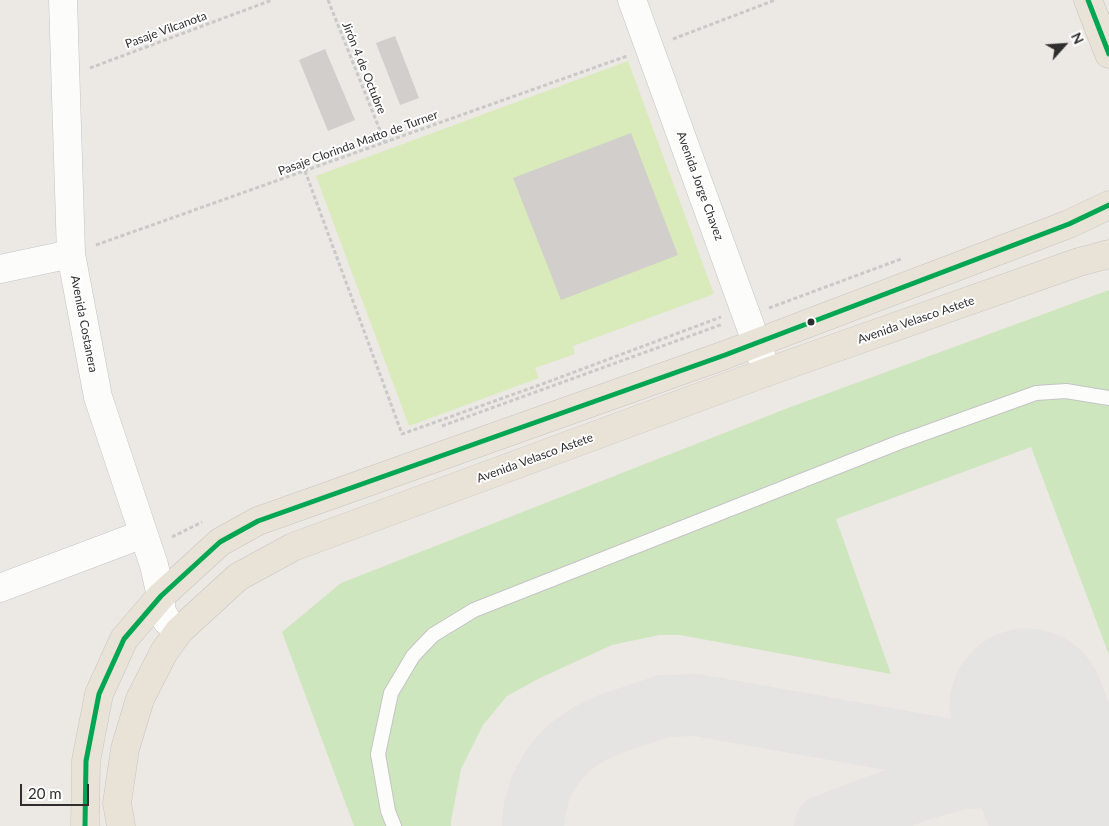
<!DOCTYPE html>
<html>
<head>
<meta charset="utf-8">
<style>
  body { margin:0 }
  #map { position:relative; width:1109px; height:826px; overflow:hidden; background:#ece8e4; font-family:Lato,sans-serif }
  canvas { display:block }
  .north { position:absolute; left:1039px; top:20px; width:50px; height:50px; -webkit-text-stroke:4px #fff; paint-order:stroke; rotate:64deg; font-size:14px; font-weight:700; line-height:20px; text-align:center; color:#2e2e2e }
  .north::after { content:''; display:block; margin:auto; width:18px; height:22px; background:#2e2e2e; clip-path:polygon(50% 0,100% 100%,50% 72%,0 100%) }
  .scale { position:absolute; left:20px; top:784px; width:69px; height:22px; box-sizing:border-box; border:2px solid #2e2e2e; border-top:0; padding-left:6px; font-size:15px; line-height:18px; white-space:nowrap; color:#2e2e2e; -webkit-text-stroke:4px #fff; paint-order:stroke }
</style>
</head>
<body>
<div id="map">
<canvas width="1109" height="826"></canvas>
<div class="north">N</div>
<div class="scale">20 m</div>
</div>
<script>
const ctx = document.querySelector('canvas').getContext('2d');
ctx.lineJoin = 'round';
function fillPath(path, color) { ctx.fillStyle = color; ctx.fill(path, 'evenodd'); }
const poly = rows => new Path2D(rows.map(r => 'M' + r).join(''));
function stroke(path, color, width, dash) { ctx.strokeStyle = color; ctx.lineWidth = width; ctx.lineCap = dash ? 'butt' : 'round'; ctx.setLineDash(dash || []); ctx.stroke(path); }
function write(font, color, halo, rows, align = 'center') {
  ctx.font = font + ' Lato,sans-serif'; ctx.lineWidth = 4; ctx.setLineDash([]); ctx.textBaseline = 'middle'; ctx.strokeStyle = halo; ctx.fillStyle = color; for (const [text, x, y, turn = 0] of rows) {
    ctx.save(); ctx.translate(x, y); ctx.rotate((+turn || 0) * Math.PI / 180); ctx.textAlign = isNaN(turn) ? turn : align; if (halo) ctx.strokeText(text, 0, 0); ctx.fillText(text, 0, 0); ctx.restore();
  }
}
const green = poly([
  [1109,290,1109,655,1031,447,836,519,891,674,680,635,659,635,612,645,540,678,507,696,483,725,461,769,451,821,451,826,354,826,282,632,341,583,788,408]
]);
const pitch = poly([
  [628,61,714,294,573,346,575,354,535,368,539,378,409,426,316,176]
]);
const taxiway = poly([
  [533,826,534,812,540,789,552,767,567,749,589,734,610,724,664,706,696,705,962,752,982,761,999,777],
  [825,826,919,790,962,778,999,777,1027,786,1047,801,1063,820,1066,826]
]);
const runway = poly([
  [1027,706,1071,826]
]);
const building = poly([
  [395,36,419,98,400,105,376,43],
  [325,49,355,120,328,131,299,60],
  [631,133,678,255,561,300,513,178]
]);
const path = poly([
  [328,0,385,143],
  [673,39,775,0],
  [90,68,272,0],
  [305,171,402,434,545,383,721,317],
  [96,245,627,56],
  [769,308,901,259],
  [442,426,723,324],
  [172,537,202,522]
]);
const service = poly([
  [394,826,388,811,378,754,391,693,413,656,433,635,474,610,900,442,1036,393,1066,391,1109,398]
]);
const minor = poly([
  [63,0,71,254,98,397,154,565,161,596,161,610,167,621,179,631],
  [0,269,71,254],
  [0,588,143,534]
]);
const tertiary = poly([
  [632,0,767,372]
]);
const trunk = poly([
  [1088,0,1109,54],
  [85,826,86,761,99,694,124,639,161,596,220,542,258,521,725,355,1069,224,1109,205],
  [121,826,117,803,125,749,140,699,164,652,179,631,238,577,293,547,767,372,1079,262,1109,254]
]);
const bus1 = poly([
  [1088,0,1109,54],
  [85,826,86,761,99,694,124,639,161,596,220,542,258,521,725,355,1069,224,1109,205]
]);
const markers = [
  [811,322,4.5,"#2e2e2e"]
];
const streetNames = [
  ["Pasaje Vilcanota",166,30,-20],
  ["Jirón 4 de Octubre",364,68,68],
  ["Pasaje Clorinda Matto de Turner",358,143,-20],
  ["Avenida Jorge Chavez",700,186,70],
  ["Avenida Velasco Astete",916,320,-19],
  ["Avenida Costanera",84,324,79],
  ["Avenida Velasco Astete",535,458,-20]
];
fillPath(green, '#cee6be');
fillPath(pitch, '#d9eabb');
stroke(taxiway, '#e6e4e2', 62);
stroke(runway, '#e6e4e2', 155);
fillPath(building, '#d1cecb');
stroke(service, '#c5c4c5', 16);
stroke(minor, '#c5c4c5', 29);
stroke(tertiary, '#c5c4c5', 29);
stroke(trunk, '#c6c5c4', 29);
stroke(path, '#c9c9c8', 3, [4, 2.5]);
stroke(service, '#fcfcfb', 14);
stroke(minor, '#fcfcfb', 28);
stroke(tertiary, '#fcfcfb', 28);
stroke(trunk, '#e9e2d6', 28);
stroke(bus1, '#00a651', 5);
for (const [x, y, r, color] of markers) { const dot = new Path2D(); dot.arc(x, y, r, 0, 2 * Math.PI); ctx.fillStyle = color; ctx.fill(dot); stroke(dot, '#fff', 2); }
write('12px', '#2e2e2e', '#fff', streetNames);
</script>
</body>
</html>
